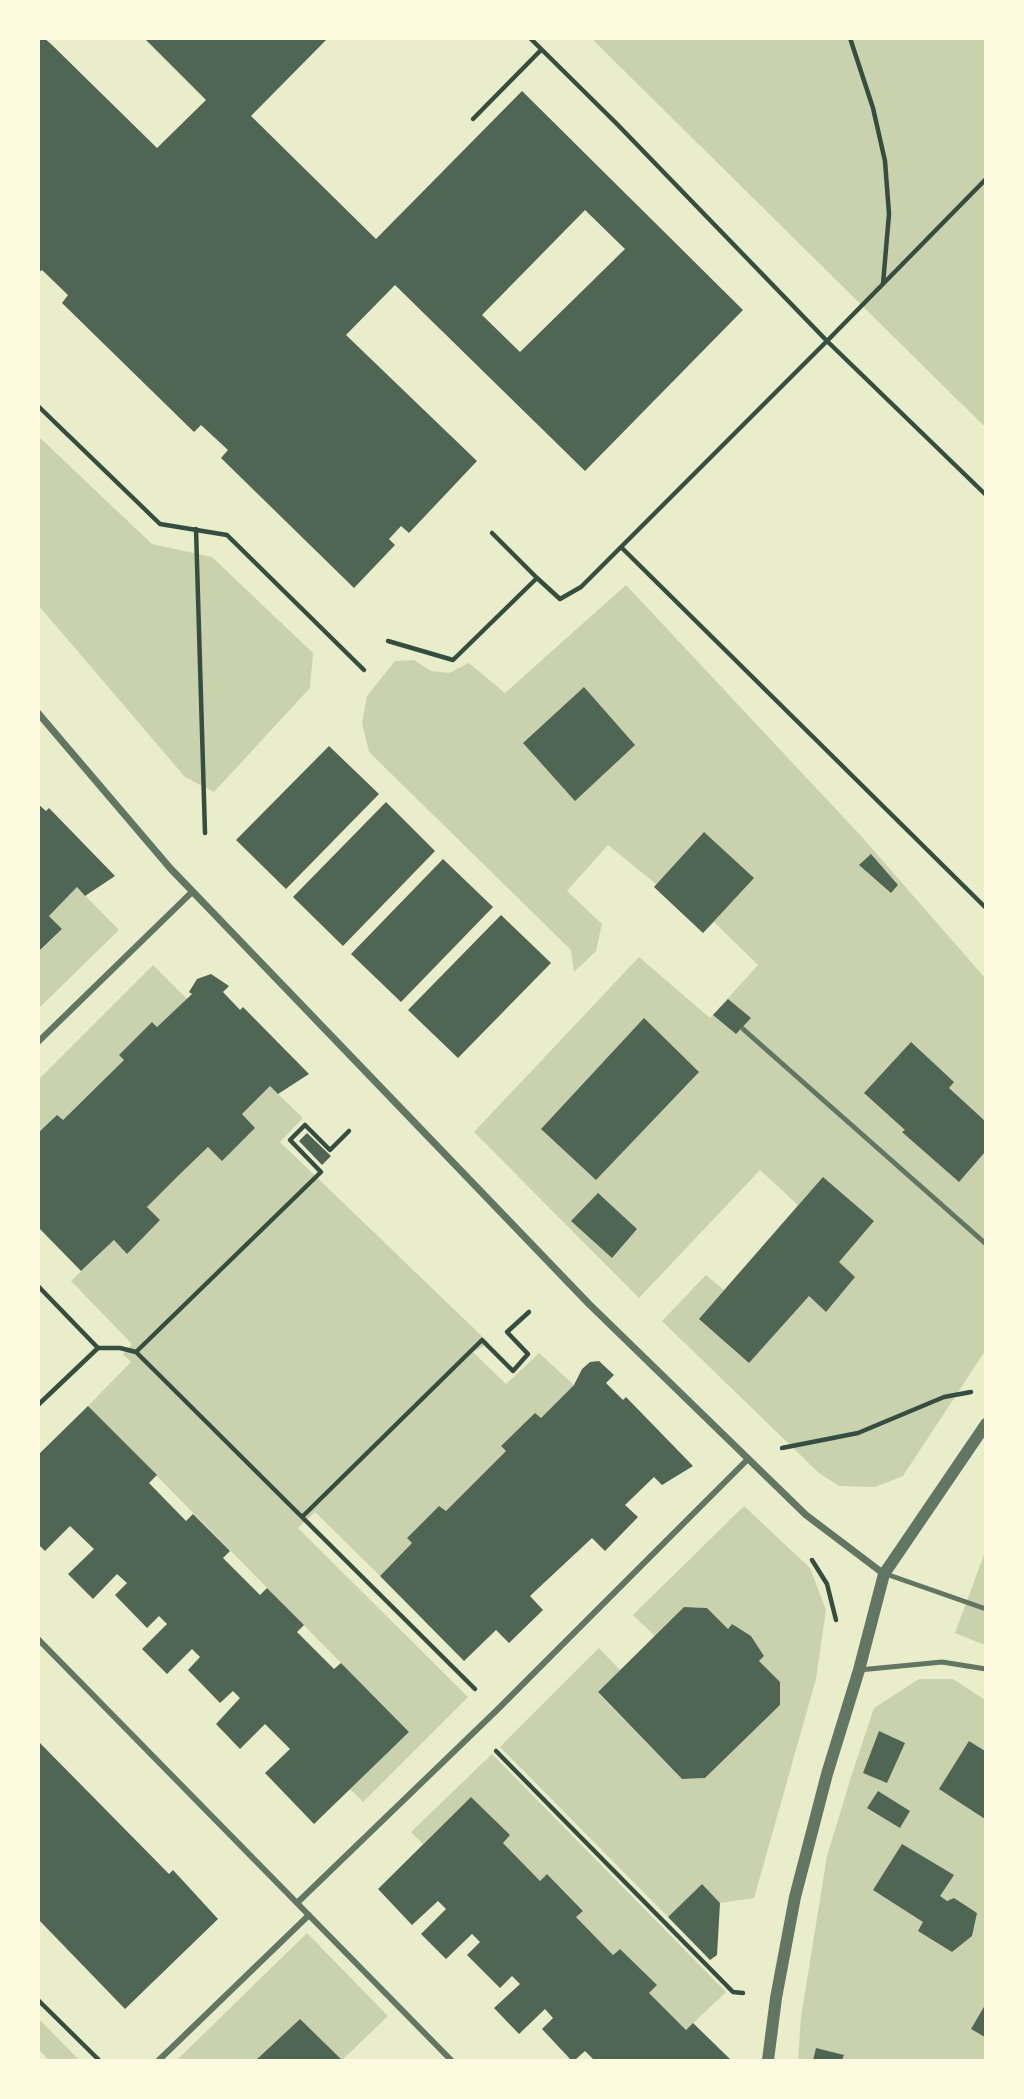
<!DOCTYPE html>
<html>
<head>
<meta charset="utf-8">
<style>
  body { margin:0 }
  #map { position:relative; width:1024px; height:2099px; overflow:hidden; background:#e9edc9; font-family:"IBM Plex Sans",sans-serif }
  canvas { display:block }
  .frame { position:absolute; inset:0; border:40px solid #fefae0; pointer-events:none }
</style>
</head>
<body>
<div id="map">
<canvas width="1024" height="2099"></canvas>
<div class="frame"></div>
</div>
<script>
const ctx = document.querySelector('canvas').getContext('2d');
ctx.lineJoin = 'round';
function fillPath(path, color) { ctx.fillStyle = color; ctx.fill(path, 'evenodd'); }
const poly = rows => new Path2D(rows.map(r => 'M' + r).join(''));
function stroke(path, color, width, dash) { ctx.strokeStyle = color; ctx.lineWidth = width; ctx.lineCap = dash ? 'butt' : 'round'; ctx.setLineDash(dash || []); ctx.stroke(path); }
const green = poly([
  [592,39,985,39,985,427],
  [38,436,152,544,212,557,313,653,310,688,214,792,185,777,39,606],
  [626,585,862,837,985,978,985,1351,903,1476,875,1487,839,1486,819,1473,662,1321,706,1275,724,1290,798,1205,760,1170,639,1298,474,1132,639,957,710,1018,758,965,714,922,703,933,654,887,656,884,608,845,567,891,602,924,596,951,574,972,571,950,369,752,362,723,367,696,395,661,414,660,431,671,449,673,469,663,505,693],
  [77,887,119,930,39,1008,39,952,62,929,49,916],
  [153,965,187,999,157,1027,152,1022,119,1055,124,1060,63,1120,39,1133,39,1079],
  [270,1086,303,1118,280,1142,489,1343,473,1352,506,1384,539,1353,574,1385,541,1418,535,1414,501,1446,506,1451,446,1511,439,1506,407,1538,412,1543,380,1576,315,1512,298,1528,468,1697,363,1802,350,1789,409,1732,88,1406,131,1362,123,1354,132,1344,71,1281,114,1240,160,1220,147,1207,208,1147,222,1160,255,1128,242,1114],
  [744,1506,810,1568,826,1610,816,1679,754,1898,720,1903,702,1884,668,1917,500,1747,599,1648,620,1670,598,1693,682,1779,705,1778,780,1705,779,1682,759,1661,764,1656,751,1636,732,1624,728,1629,707,1608,684,1607,655,1636,633,1615],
  [985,1552,985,1645,955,1633],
  [919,1679,953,1679,985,1700,985,2060,798,2060,801,2017,827,1856,852,1774,874,1708],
  [492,1754,726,1992,686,2030,649,1993,656,1985,620,1949,613,1955,576,1917,583,1910,547,1874,540,1881,503,1843,509,1835,471,1797,423,1844,411,1832],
  [307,1933,388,2016,342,2060,300,2019,256,2060,177,2060],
  [39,2019,79,2060,49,2060,39,2050]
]);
const building = poly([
  [38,38,44,38,51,44,157,148,206,100,144,38,328,38,251,116,376,239,522,91,743,310,585,471,395,285,346,335,477,461,409,533,401,526,389,539,395,545,354,588,221,458,228,450,201,425,194,432,62,303,68,295,42,270,38,273],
  [585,210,625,249,520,352,482,315],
  [584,687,635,745,575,801,523,743],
  [329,746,379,794,286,889,236,840],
  [386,802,435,851,343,946,293,897],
  [38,804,46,811,49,808,115,876,85,896,77,887,49,916,62,929,38,952],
  [704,832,754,878,703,933,654,887],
  [871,854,898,885,891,893,859,865],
  [443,859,493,907,401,1002,351,954],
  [501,915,551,963,458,1058,408,1010],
  [211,974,229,986,223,992,240,1010,243,1007,309,1074,278,1094,270,1086,242,1114,255,1128,222,1161,208,1147,177,1177,147,1207,160,1220,127,1254,114,1240,81,1271,38,1227,38,1133,57,1115,63,1120,124,1060,119,1055,152,1022,157,1027,192,994,189,992,197,979],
  [728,999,751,1018,736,1034,713,1015],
  [644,1018,699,1072,596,1180,541,1129],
  [911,1042,954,1082,949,1088,985,1121,985,1152,959,1182,902,1132,905,1130,864,1093],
  [307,1133,331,1156,322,1165,299,1141],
  [823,1177,874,1221,839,1262,855,1277,826,1312,809,1296,749,1363,699,1319],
  [598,1193,637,1229,612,1258,571,1221],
  [599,1361,614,1375,606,1383,623,1400,626,1397,693,1466,662,1485,654,1477,625,1505,638,1517,605,1551,592,1538,530,1596,543,1610,509,1643,496,1630,464,1661,380,1576,412,1543,407,1538,439,1506,446,1511,506,1451,501,1446,535,1413,541,1418,574,1385,582,1369,590,1362],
  [88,1406,157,1475,149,1483,186,1521,193,1514,230,1551,223,1558,260,1595,267,1588,304,1625,297,1632,334,1669,341,1663,409,1732,314,1824,265,1773,290,1749,265,1724,240,1749,216,1724,240,1698,233,1691,220,1703,188,1670,200,1657,192,1649,167,1674,142,1649,167,1624,159,1616,147,1628,115,1595,127,1583,117,1574,93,1599,68,1574,94,1549,70,1526,45,1551,38,1544,38,1455],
  [684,1607,707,1608,728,1629,732,1624,751,1636,764,1656,759,1661,780,1682,780,1705,705,1778,682,1779,598,1692],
  [879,1731,905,1743,887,1783,863,1773],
  [38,1741,169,1874,173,1870,218,1919,125,2009,38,1919],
  [969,1741,985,1751,985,1819,939,1789],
  [878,1791,910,1811,900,1828,867,1808],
  [471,1797,510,1835,503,1843,540,1881,547,1874,583,1911,576,1917,613,1955,620,1949,657,1985,649,1993,686,2030,693,2023,731,2060,591,2060,593,2059,585,2051,575,2060,571,2060,542,2029,553,2018,545,2009,519,2034,494,2008,520,1984,512,1976,500,1988,467,1955,480,1942,472,1934,446,1959,421,1934,446,1909,438,1901,412,1925,378,1889],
  [902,1844,954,1875,940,1896,947,1901,954,1898,977,1913,972,1936,952,1952,918,1931,923,1922,873,1890],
  [702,1884,720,1903,717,1955,710,1960,668,1917],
  [985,2005,985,2037,971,2029],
  [300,2019,342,2060,256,2060],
  [816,2048,844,2055,842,2060,813,2060]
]);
const path = poly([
  [530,38,616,123,827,341,986,495],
  [850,38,873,108,885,161,889,214,883,284],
  [473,119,541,50],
  [38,406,160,524,227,535,364,670],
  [196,529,205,833],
  [492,533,537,578],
  [621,547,986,908],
  [388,641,453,660,537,578,560,599,581,587,827,341,986,179],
  [38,1286,98,1348,38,1405],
  [98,1348,120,1348,136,1352,475,1689],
  [136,1352,321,1172,290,1140,305,1125,330,1150,349,1131],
  [782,1448,858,1433,944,1397,971,1392],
  [302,1517,482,1340,513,1371,528,1354,507,1332,529,1312],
  [812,1560,827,1584,836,1620],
  [496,1751,733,1992,743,1993],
  [38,2000,99,2060]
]);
const service = poly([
  [743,1029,986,1244],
  [886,1574,986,1609],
  [859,1670,942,1662,986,1669]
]);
const pedestrian = poly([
  [38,1042,192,892],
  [38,1639,451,2060],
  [297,1903,497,1710,748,1459],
  [159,2060,309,1915]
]);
const minor = poly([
  [38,713,170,868,589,1304,806,1515,884,1574]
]);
const tertiary = poly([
  [768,2060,776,1998,795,1897,827,1774,859,1670,884,1574,986,1424]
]);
fillPath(green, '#cad2ad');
fillPath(building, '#4f6655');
stroke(path, '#344e41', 4.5);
stroke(service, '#617663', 5);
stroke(pedestrian, '#617663', 6);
stroke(minor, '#617663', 7);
stroke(tertiary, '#617663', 12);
</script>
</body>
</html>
